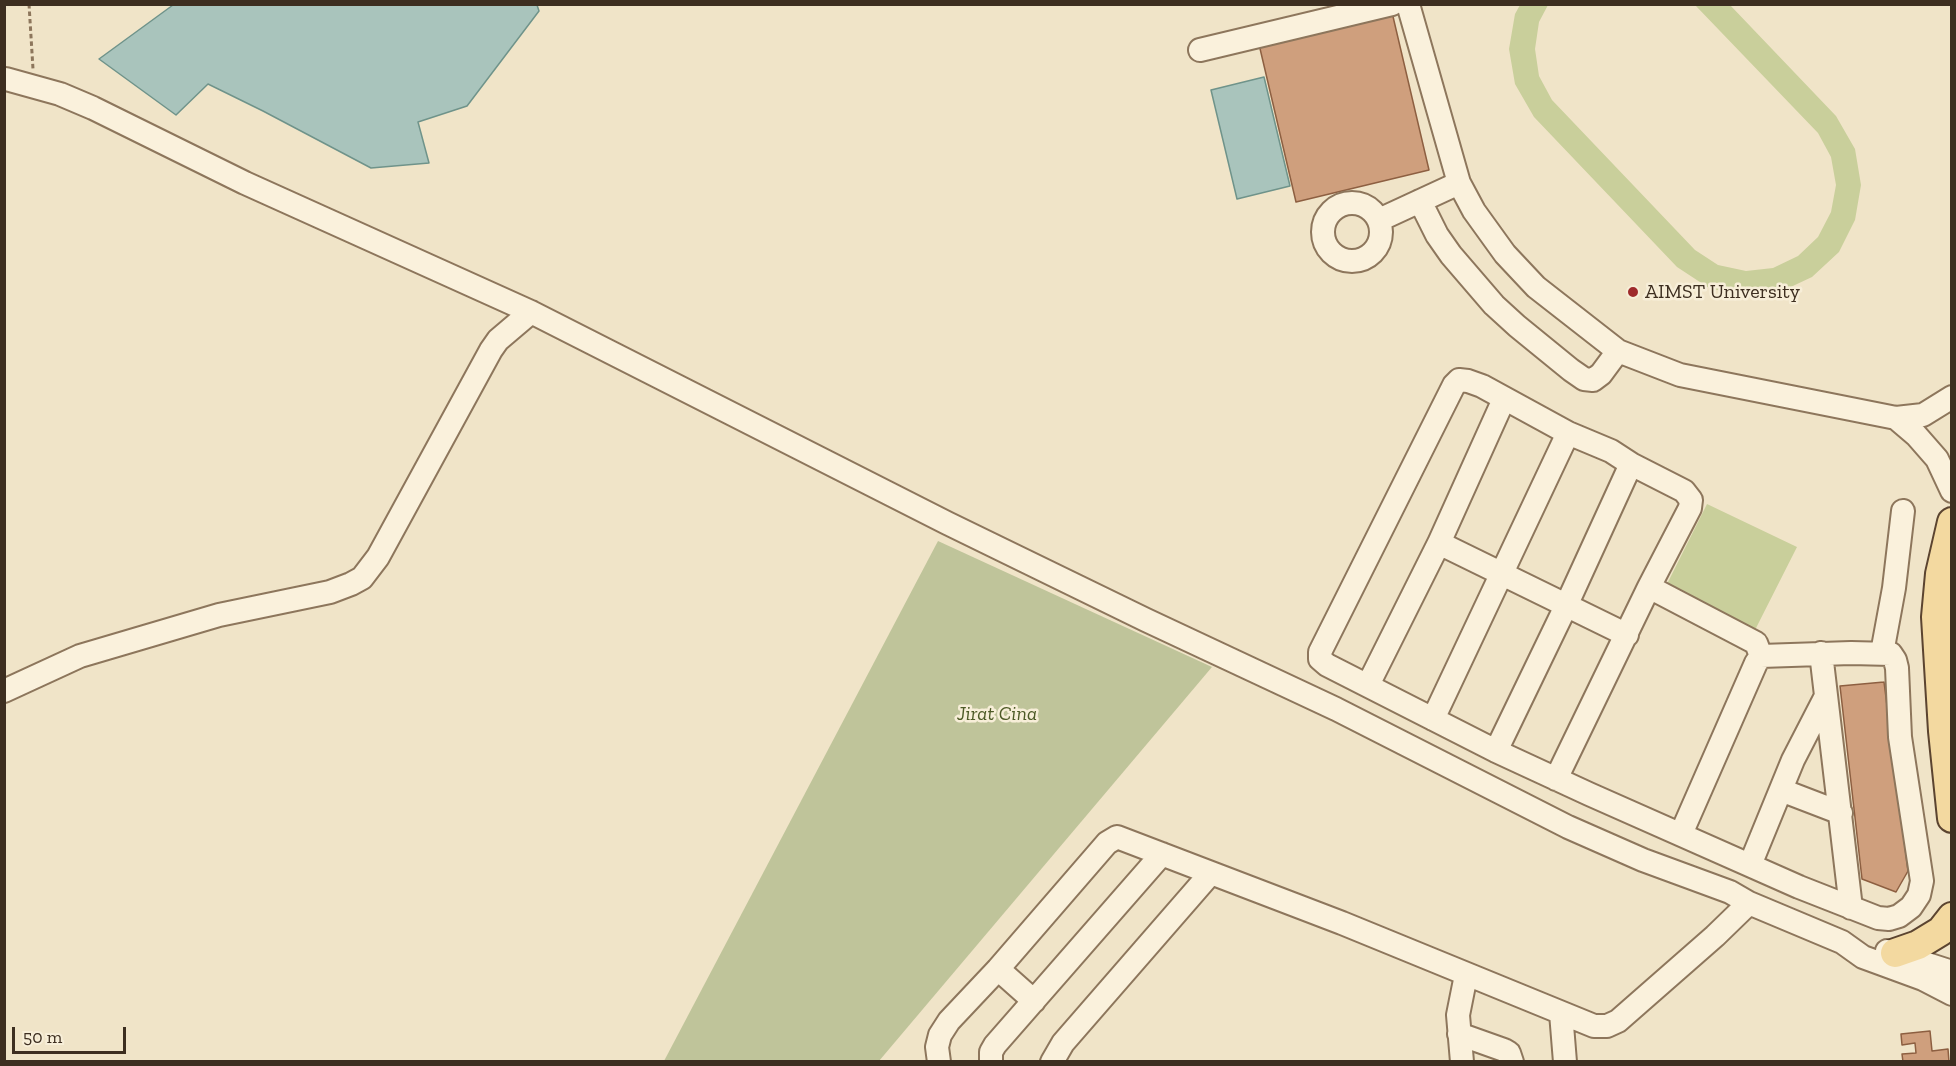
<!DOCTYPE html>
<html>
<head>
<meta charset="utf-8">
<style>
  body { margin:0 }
  #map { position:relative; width:1956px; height:1066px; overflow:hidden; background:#f0e4c8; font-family:"Zilla Slab",serif }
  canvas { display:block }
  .frame { position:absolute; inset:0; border:6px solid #3d2e20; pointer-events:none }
  .scale { position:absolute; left:12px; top:1027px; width:114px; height:27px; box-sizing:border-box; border:3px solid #3d2e20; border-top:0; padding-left:8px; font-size:18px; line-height:21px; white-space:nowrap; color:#3d2e20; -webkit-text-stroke:4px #f7eed8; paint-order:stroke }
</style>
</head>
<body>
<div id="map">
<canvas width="1956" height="1066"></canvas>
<div class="frame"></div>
<div class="scale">50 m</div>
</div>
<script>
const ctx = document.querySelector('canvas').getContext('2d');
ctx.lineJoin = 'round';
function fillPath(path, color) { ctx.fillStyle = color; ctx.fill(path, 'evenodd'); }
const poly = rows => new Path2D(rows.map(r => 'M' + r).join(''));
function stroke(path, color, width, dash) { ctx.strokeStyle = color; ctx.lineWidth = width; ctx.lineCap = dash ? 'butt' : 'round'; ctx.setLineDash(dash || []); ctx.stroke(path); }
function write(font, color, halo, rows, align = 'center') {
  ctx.font = font + ' "Zilla Slab",serif'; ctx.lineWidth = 5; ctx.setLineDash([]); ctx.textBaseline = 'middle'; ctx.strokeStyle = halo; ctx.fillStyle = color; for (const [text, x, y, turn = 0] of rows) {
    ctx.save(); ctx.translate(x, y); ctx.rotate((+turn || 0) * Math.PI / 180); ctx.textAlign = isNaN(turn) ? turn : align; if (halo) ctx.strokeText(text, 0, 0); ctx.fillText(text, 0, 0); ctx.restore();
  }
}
const green = poly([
  [1520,5,1548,5,1539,22,1535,49,1539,76,1552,100,1695,250,1718,265,1746,271,1773,268,1798,256,1818,237,1831,212,1836,185,1831,157,1818,133,1695,5,1730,5,1836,116,1855,149,1861,185,1855,220,1839,252,1812,277,1780,292,1744,296,1709,288,1677,267,1534,117,1515,84,1509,49,1515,14],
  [1707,504,1797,547,1755,630,1666,586]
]);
const cemetery = poly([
  [938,541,1212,667,879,1061,664,1061]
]);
const water = poly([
  [537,5,539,11,467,106,418,122,429,163,371,168,263,111,208,84,176,115,99,59,173,5,537,5],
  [1264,77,1290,186,1237,199,1211,90,1264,77]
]);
const building = poly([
  [1391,8,1429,170,1296,202,1258,40,1391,8],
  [1884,682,1908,871,1896,892,1862,879,1840,686,1884,682],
  [1930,1031,1932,1051,1948,1049,1949,1062,1903,1062,1902,1054,1916,1053,1915,1043,1902,1045,1901,1034,1930,1031]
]);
const path = poly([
  [29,4,33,69]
]);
const minor = poly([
  [1408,4,1459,183,1474,211,1505,254,1536,287,1618,351,1680,375,1896,418,1923,415,1952,397],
  [1200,50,1392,4],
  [6,79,60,94,93,108,245,183,531,312,947,523,1146,620,1336,709,1568,827,1643,860,1730,892,1749,903,1842,942,1863,957,1923,979,1952,994],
  [1420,201,1437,235,1451,255,1494,305,1517,326,1571,370,1584,379,1593,380,1601,374,1618,351],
  '1323 232a29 29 0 1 1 58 0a29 29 0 1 1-58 0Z',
  [1379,220,1459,183],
  [1896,418,1916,435,1937,459,1952,491],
  [1631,464,1611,451,1568,433,1482,386,1468,381,1459,380,1454,385,1320,652,1320,659,1327,665,1496,751,1589,794,1799,887,1878,918,1889,919,1899,916,1911,907,1919,895,1922,881,1900,737,1897,668,1895,660,1891,654,1851,653,1761,656,1756,663,1681,834],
  [1439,543,1627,635],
  [1649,587,1756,643,1761,656],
  [1821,653,1851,908],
  [1882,653,1894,588,1903,511],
  [1368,685,1439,543,1504,399],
  [4,691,80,656,219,615,330,592,351,584,362,578,378,557,491,350,498,340,531,312],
  [1433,719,1568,433],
  [1496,751,1566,606,1631,464,1684,491,1691,500,1690,508,1649,587,1556,779],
  [1781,790,1841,813],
  [1750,865,1793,760,1826,696],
  [1887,951,1952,972],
  [998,969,1034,1001],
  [1561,1013,1565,1062],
  [1459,1034,1504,1050,1509,1053,1512,1062],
  [939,1062,937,1047,940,1035,949,1021,998,969,1107,843,1117,837,1342,923,1594,1026,1607,1026,1618,1021,1715,936,1749,903],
  [991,1062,991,1052,995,1045,1162,854],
  [1052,1062,1063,1043,1210,874],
  [1462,1062,1458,1015,1466,975]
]);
const major = poly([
  [1952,522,1940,574,1936,617,1943,731,1952,818],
  [1895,953,1918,945,1941,931,1952,917]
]);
const markers = [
  [1633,292,6,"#9e2a2b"]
];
const poiNames = [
  ["AIMST University",1645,292]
];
const parkNames = [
  ["Jirat Cina",997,714]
];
fillPath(green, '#c9cf9b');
fillPath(cemetery, '#bfc49a');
fillPath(water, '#a9c4bc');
stroke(water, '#6f938a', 1.5);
fillPath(building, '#cf9f7d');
stroke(building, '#8d5f41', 1.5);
stroke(minor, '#8d765c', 26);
stroke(major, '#5b4430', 32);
stroke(path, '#8d765c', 3, [4.5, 3]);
stroke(minor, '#faf1dc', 22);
stroke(major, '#f3d9a0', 28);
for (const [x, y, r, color] of markers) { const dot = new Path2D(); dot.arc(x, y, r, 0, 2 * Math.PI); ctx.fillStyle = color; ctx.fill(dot); stroke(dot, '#f7eed8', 2); }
write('20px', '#3d2e20', '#f7eed8', poiNames, 'left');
write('italic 20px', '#4d5a26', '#f7eed8', parkNames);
</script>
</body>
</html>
